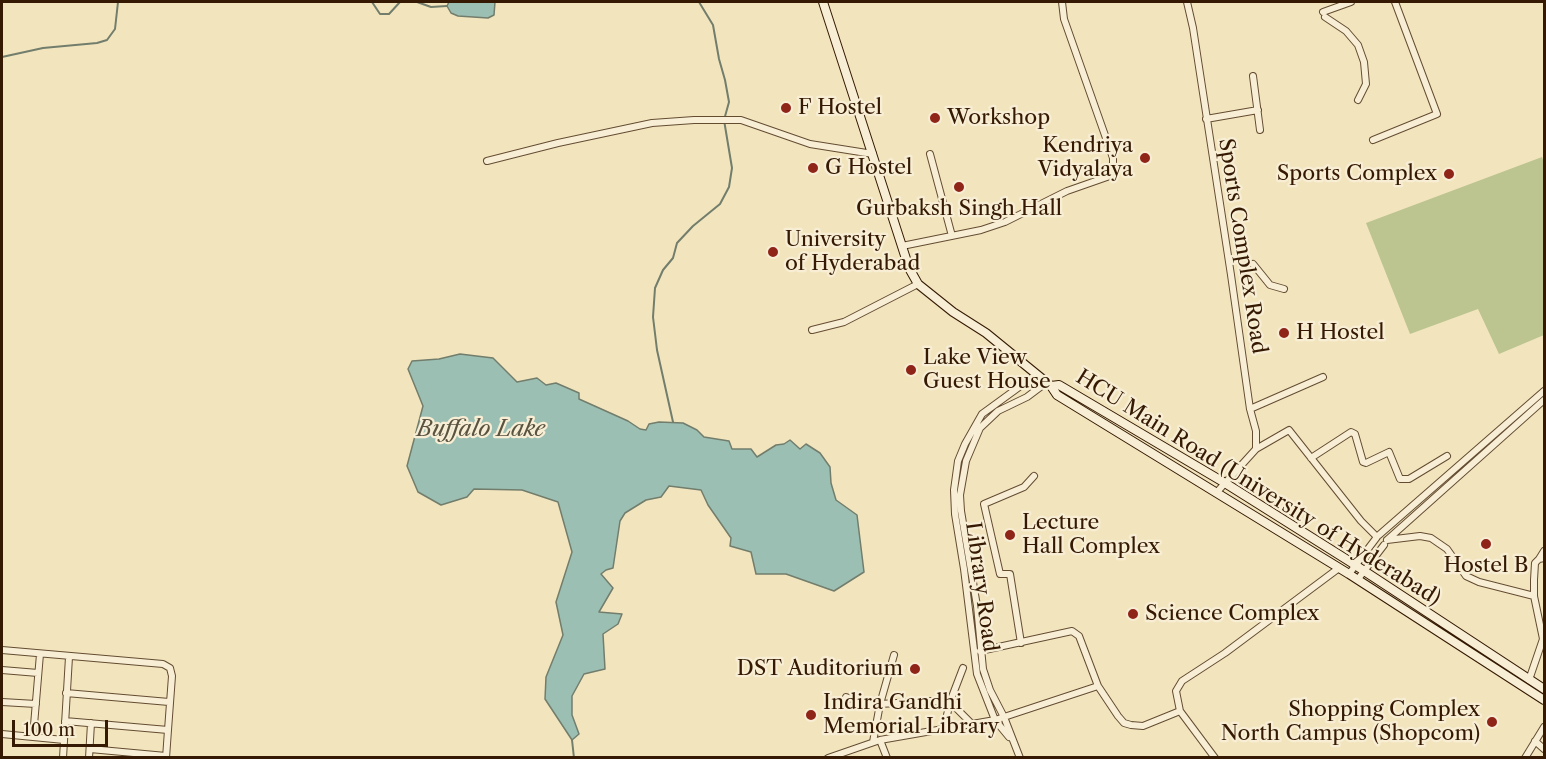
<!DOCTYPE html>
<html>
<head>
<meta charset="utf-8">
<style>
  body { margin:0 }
  #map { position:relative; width:1546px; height:759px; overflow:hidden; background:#f2e5be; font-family:"Libre Caslon Text",serif }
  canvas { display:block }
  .frame { position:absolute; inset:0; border:3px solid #351902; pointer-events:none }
  .scale { position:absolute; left:12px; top:720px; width:96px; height:27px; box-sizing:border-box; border:3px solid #351902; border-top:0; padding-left:8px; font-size:18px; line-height:21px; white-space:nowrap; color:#351902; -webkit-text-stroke:4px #f7eed5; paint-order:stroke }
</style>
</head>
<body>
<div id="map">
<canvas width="1546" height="759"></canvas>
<div class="frame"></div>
<div class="scale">100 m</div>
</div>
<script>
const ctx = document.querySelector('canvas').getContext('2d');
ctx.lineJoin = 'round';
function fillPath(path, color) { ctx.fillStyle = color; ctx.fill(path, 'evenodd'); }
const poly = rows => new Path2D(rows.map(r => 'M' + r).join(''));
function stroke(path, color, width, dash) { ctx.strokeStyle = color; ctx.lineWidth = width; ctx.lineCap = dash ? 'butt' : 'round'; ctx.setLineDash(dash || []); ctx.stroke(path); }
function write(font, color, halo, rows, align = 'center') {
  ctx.font = font + ' "Libre Caslon Text",serif'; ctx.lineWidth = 4.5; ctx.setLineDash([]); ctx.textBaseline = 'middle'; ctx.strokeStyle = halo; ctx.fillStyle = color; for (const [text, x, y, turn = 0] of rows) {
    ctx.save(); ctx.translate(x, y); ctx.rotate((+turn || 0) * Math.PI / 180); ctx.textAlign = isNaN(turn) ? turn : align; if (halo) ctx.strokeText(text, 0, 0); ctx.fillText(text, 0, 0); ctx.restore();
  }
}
const green = poly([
  [1542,157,1544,163,1544,335,1499,354,1478,309,1410,334,1366,223]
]);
const water = poly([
  [449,2,495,2,494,15,488,18,458,16,451,13,447,6,449,2],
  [460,354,493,358,517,382,537,378,546,385,556,383,579,393,579,399,628,421,640,429,646,430,649,424,659,422,683,423,697,430,704,437,729,441,732,449,751,449,757,457,776,445,784,444,790,440,800,449,806,444,820,453,830,467,831,483,836,500,857,515,864,572,834,591,786,574,756,574,751,552,730,546,731,538,708,505,701,490,669,486,661,497,646,500,625,513,620,521,613,568,606,570,601,574,613,588,599,612,622,614,618,624,603,634,605,669,584,674,572,696,572,715,579,734,572,740,545,699,546,677,563,635,556,602,572,552,558,502,522,490,474,489,467,497,441,505,418,492,407,466,423,406,408,369,412,361,439,359,460,354]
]);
const stream = poly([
  [372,2,380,14,389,14,400,2],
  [417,2,431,7,447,6],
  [2,57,43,48,97,43,107,40,115,29,118,2],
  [673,422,657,350,653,317,655,288,663,270,673,258,677,243,693,226,720,204,729,187,732,168,724,120,729,102,725,80,719,59,713,25,699,2],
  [572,740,574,758]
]);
const street = poly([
  [1187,2,1193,28,1231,275,1250,409,1256,431,1256,449,1217,492],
  [1323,12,1351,2],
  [1325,17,1346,31,1358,45,1364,62,1366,84,1358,100],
  [1253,76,1260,130],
  [1206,119,1258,110],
  [1373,140,1437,114,1395,2],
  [930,154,952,236],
  [487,161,558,143,652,123,694,120,741,120,810,144,873,154],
  [902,246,981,230,1005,222,1067,191,1107,177,1113,168,1113,158,1064,19,1062,2],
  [1253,264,1270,285,1284,289],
  [812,330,844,322,918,284],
  [1250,409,1323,377],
  [1256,449,1289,430,1361,521,1377,537],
  [1311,458,1351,432,1355,434,1363,462,1366,463,1389,452,1400,479,1409,479,1447,456],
  [1379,535,1544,391],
  [1387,540,1544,400],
  [1387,540,1420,536,1431,538,1447,549,1466,576,1479,582,1534,596],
  [1544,551,1539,559,1544,558],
  [1349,574,1377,537],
  [1358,579,1384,545],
  [1021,643,1010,574,1000,574,984,504,1024,487,1034,476],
  [2,650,163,664,170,668,172,676,168,730,65,721],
  [2,670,38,673],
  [1529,680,1543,639,1534,596,1534,580,1535,563,1539,559],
  [1098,686,1118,716,1124,723,1131,725,1143,726,1180,711,1176,691,1182,681,1225,653,1339,568],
  [66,693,169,702],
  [846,697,879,708],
  [2,702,36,704],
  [880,704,894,655],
  [1180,711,1215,758],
  [944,728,950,702,963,668],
  [2,734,64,740],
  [33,737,40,654],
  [1009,737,995,720,977,674,964,569,955,514,954,490,958,461,965,444,982,414,1037,374],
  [880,740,995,720,1098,686,1079,636,1072,631,980,651],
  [1535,741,1544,749],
  [873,742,880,704,930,701,950,702,972,724],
  [90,749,166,756],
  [63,758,69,657],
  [89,758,91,723],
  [166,758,168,730],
  [828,758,880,740,887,758],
  [1020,758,1004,717,990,690,983,669,977,606,961,511,960,495,966,461,980,428,998,411,1027,397,1047,382],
  [1525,758,1544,727]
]);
const secondary = poly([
  [823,2,909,268,918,284,953,312,986,333,1051,386,1057,395,1349,574,1544,700],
  [1051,386,1059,385,1225,483,1349,561,1544,689]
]);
const markers = [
  [786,108,6,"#8f2418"],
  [935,118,6,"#8f2418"],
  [1145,158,6,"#8f2418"],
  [813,168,6,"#8f2418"],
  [1449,174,6,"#8f2418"],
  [959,187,6,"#8f2418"],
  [773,252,6,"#8f2418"],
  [1284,333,6,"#8f2418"],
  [911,370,6,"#8f2418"],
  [1010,535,6,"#8f2418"],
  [1486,544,6,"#8f2418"],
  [1133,614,6,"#8f2418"],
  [915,669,6,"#8f2418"],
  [811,715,6,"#8f2418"],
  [1492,722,6,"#8f2418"]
];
const poiNames = [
  ["F Hostel",798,108],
  ["Workshop",947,118],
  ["Kendriya",1133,146,"right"],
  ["Vidyalaya",1133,170,"right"],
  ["G Hostel",825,168],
  ["Sports Complex",1437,174,"right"],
  ["Gurbaksh Singh Hall",959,209,"center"],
  ["University",785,240],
  ["of Hyderabad",785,264],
  ["H Hostel",1296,333],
  ["Lake View",923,358],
  ["Guest House",923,382],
  ["Lecture",1022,523],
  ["Hall Complex",1022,547],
  ["Hostel B",1486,566,"center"],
  ["Science Complex",1145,614],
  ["DST Auditorium",903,669,"right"],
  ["Indira Gandhi",823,703],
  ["Memorial Library",823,727],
  ["Shopping Complex",1480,710,"right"],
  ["North Campus (Shopcom)",1480,734,"right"]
];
const streetNames = [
  ["Sports Complex Road",1242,246,81],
  ["HCU Main Road (University of Hyderabad)",1258,488,32],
  ["Library Road",981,587,82]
];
const waterNames = [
  ["Buffalo Lake",481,430]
];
fillPath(green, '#bcc490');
fillPath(water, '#9bbfb3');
stroke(water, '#727d6c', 1.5);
stroke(stream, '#727d6c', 2);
stroke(street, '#644c31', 8);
stroke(secondary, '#351902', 10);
stroke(street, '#f7eed5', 6);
stroke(secondary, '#f7eed5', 8);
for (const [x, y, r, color] of markers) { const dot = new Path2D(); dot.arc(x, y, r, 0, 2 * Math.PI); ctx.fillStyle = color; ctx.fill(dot); stroke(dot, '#f7eed5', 2); }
write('21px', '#351902', '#f7eed5', poiNames, 'left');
write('21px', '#351902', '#f7eed5', streetNames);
write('italic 22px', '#595340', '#f7eed5', waterNames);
</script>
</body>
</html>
